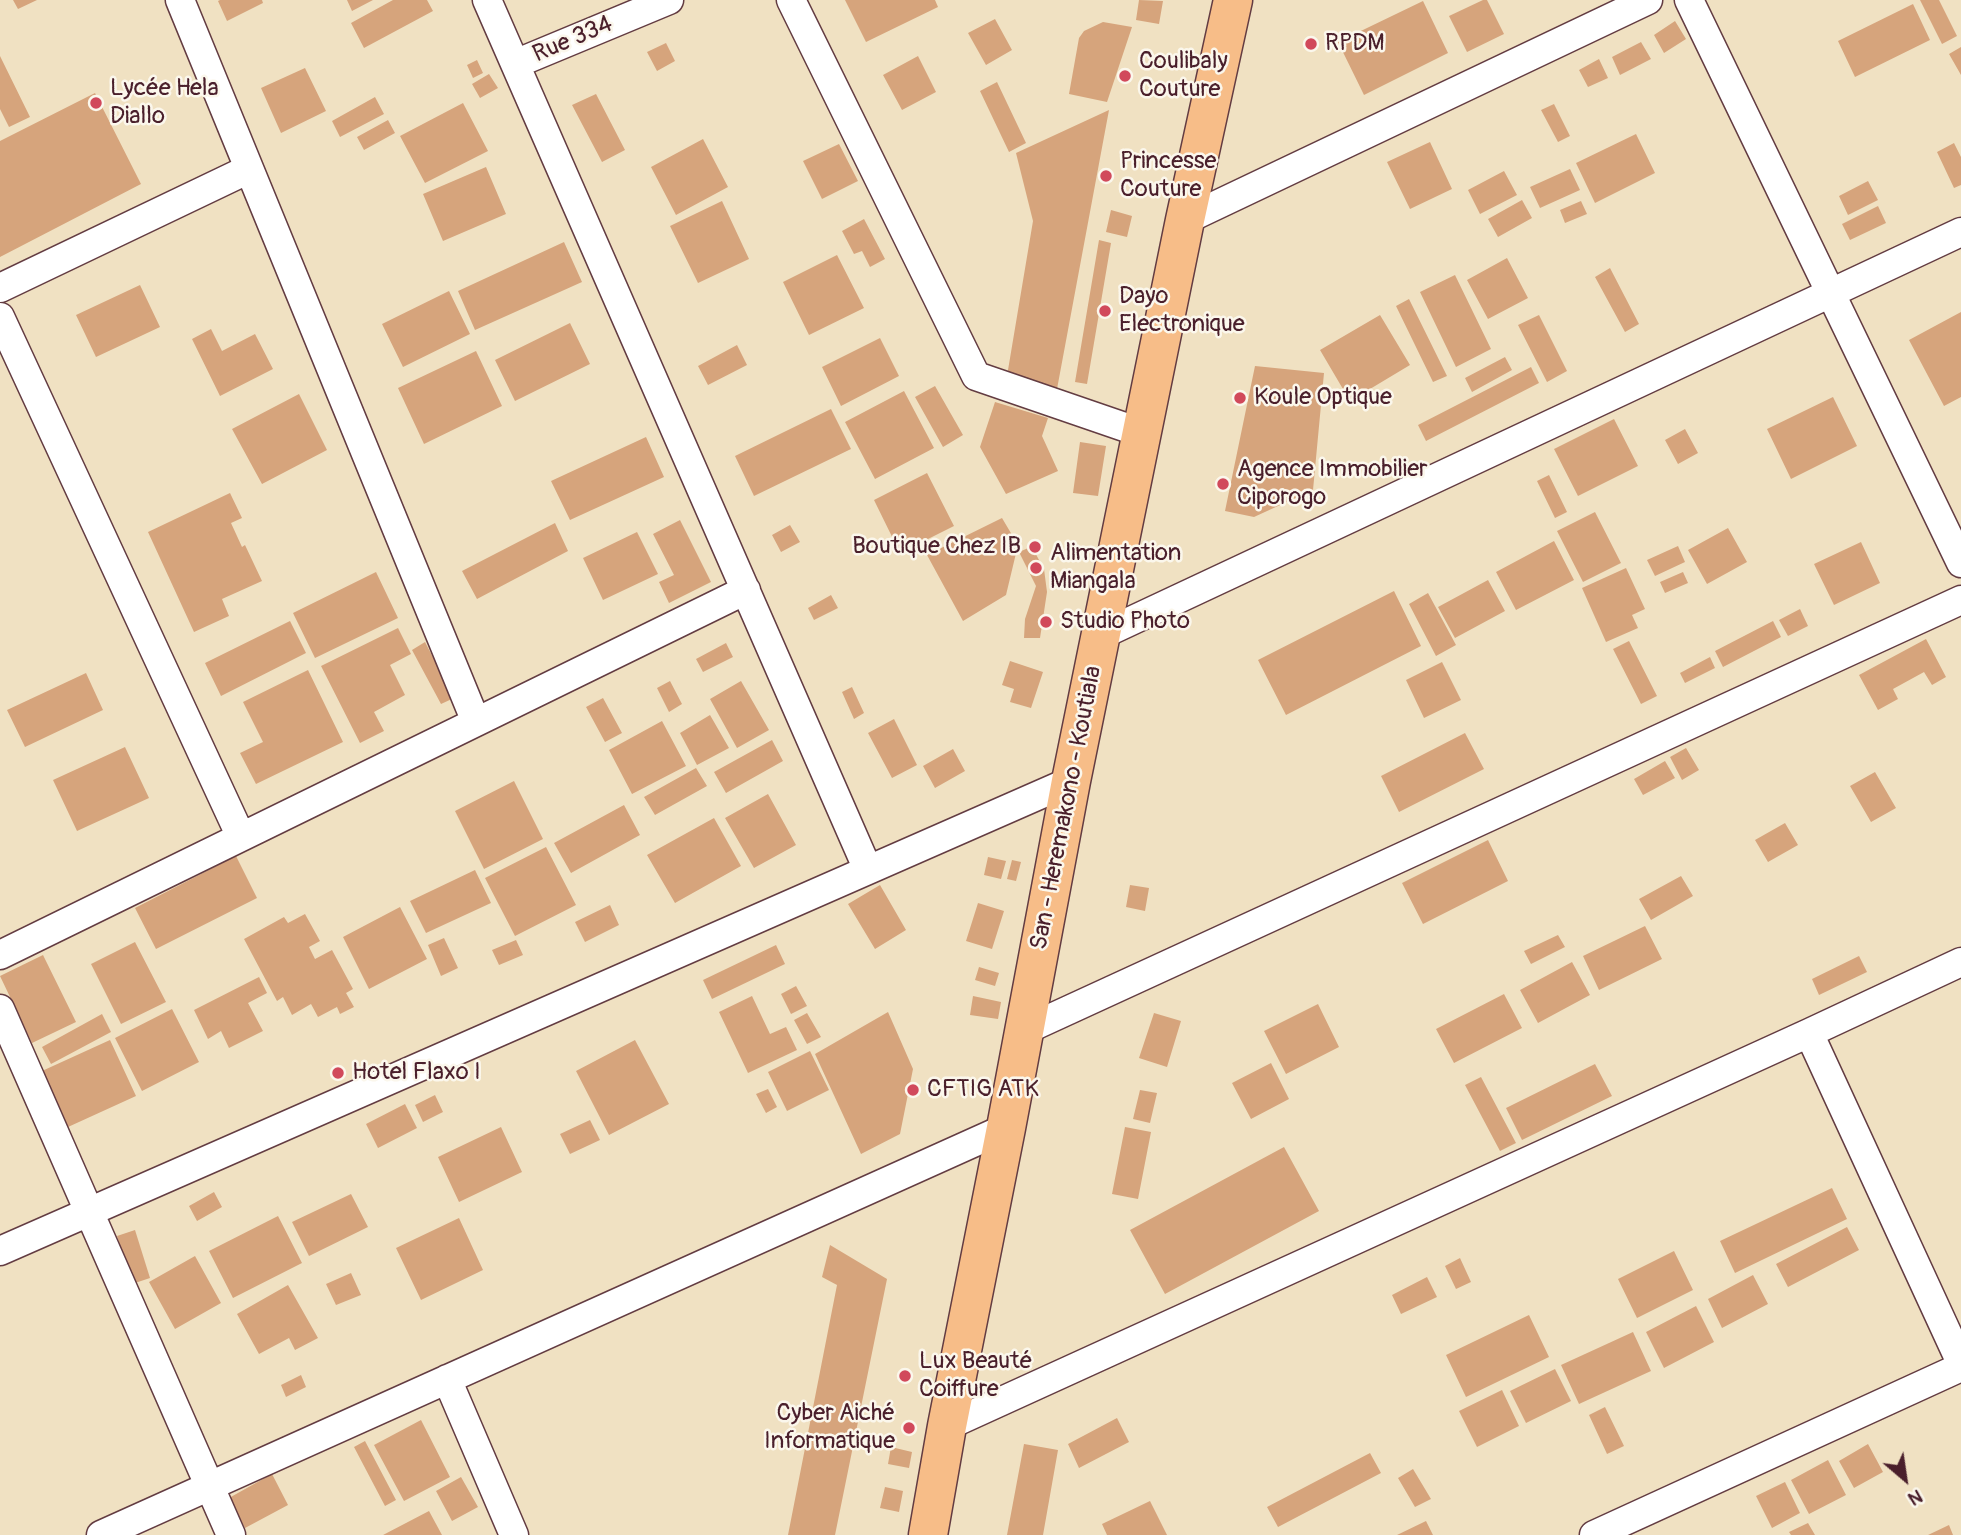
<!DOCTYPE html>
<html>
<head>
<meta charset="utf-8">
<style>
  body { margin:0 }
  #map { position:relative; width:1961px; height:1535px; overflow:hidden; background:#f0e1c2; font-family:Pangolin,sans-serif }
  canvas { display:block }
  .north { position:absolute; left:1870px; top:1444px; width:70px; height:70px; -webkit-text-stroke:5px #fbf7ec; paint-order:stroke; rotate:151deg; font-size:19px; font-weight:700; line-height:28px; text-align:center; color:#4a1f2b }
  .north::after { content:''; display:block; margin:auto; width:24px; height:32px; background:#4a1f2b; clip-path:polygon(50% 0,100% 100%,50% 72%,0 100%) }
</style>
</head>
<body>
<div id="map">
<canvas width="1961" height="1535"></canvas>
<div class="north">N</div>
</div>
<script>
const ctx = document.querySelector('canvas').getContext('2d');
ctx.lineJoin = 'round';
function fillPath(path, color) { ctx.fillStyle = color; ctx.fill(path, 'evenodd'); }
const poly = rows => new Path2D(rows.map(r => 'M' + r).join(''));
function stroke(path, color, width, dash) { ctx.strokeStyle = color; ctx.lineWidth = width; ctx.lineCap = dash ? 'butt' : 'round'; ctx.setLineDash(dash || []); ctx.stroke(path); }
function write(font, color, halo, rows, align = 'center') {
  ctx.font = font + ' Pangolin,sans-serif'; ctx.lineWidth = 5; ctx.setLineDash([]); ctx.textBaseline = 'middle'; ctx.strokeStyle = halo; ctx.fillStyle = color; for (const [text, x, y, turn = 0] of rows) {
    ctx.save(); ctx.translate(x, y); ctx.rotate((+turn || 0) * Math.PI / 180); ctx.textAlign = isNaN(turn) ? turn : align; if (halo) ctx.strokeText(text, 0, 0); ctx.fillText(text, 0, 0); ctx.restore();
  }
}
const building = poly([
  [13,0,37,0,18,9],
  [220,0,262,0,263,3,227,21,218,1],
  [347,0,373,0,352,11],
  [393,0,427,0,433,11,364,48,351,23],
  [845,0,935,0,938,7,866,42],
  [1139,0,1163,1,1159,24,1136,20],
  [1483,0,1487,0,1504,34,1467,52,1449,16],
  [1920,0,1939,0,1957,36,1942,44],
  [1423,1,1448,53,1364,95,1338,42],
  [1913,4,1930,40,1855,77,1838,41],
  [995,19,1012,50,986,65,968,33],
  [1675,21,1686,39,1664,53,1654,35],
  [1103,22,1132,27,1107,102,1069,94,1079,38,1084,31],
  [1641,42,1651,59,1620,75,1612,57],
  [666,43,675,61,657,71,647,52],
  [1961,47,1961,75,1949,54],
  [0,56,30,117,9,127,0,109],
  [918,56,936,92,902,110,883,75],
  [1599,59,1608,78,1588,87,1579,70],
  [477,60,483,73,473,78,467,65],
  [305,68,326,111,281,133,261,88],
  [489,74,498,88,480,98,472,84],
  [997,82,1026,143,1009,152,980,91],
  [95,93,141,184,0,257,0,141],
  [596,94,625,150,602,162,572,105],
  [375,97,384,114,340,137,332,121],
  [463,103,488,151,425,183,400,136],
  [1554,104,1570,136,1558,142,1541,110],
  [1109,110,1057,389,1007,376,1033,221,1016,153],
  [388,120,395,133,364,150,357,137],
  [1636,134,1655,173,1595,203,1576,163],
  [703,139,728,187,676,215,651,167],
  [1430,142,1452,189,1410,209,1387,162],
  [1954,143,1961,157,1961,185,1954,188,1937,152],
  [839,144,858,181,822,199,803,161],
  [486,167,506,214,443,241,423,194],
  [1570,169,1580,190,1540,208,1530,187],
  [1504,171,1517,195,1480,214,1468,190],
  [1868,181,1878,200,1848,215,1839,196],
  [1522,200,1532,218,1498,237,1488,219],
  [722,201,749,259,698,283,670,226],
  [1581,201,1587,214,1565,223,1560,210],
  [1878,206,1886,223,1850,240,1842,224],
  [1111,210,1132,216,1127,237,1106,232],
  [864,219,885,259,870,267,862,251,854,254,842,231],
  [1099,240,1111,243,1087,384,1075,382],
  [564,242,582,282,475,330,458,291],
  [837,255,864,308,809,335,783,282],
  [1507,258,1528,298,1488,319,1467,280],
  [1610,268,1639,324,1625,332,1595,277],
  [1455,275,1491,349,1456,367,1420,292],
  [140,285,160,327,96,357,76,315],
  [449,291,470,334,403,367,382,324],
  [1409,299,1447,376,1433,382,1396,306],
  [1961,312,1961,397,1944,406,1909,340],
  [1380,315,1410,365,1350,401,1320,350],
  [1539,315,1567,371,1547,382,1518,325],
  [570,323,590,364,515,401,495,360],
  [211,329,222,351,255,334,273,369,220,396,192,339],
  [880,338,899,376,841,406,822,367],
  [737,345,747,365,708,385,698,366],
  [476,351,502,406,424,444,398,388],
  [1505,357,1512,370,1472,392,1465,378],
  [1255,366,1324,373,1313,490,1254,517,1225,511],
  [1531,367,1539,383,1426,441,1418,425],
  [935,386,963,435,943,447,915,397],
  [904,391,934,448,875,479,845,422],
  [299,394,327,450,262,484,232,429],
  [1833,397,1857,446,1791,479,1767,429],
  [995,402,1048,418,1042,436,1058,471,1006,494,980,447],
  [831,409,851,449,754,496,735,456],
  [1614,419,1638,466,1578,496,1554,449],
  [1685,429,1698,453,1678,464,1665,440],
  [646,437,664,477,570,520,551,481],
  [1080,442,1106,446,1098,496,1073,493],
  [927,473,954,526,900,553,874,500],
  [1549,475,1567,512,1555,518,1537,481],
  [230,493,242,518,231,523,242,547,245,545,262,581,222,599,229,616,194,632,148,532],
  [1595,512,1621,563,1583,582,1557,531],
  [1002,518,1018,545,1006,595,963,621,927,555],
  [680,520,711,582,669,603,659,582,674,575,653,534],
  [555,523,568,551,477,599,462,571],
  [790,525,800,542,781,552,772,535],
  [1728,528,1747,562,1707,584,1688,550],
  [637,532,658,574,603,600,583,558],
  [1554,541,1574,580,1516,610,1496,572],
  [1861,542,1880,583,1834,605,1814,564],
  [1033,546,1033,549,1044,569,1047,592,1040,638,1024,638,1025,619,1036,586,1019,552],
  [1678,546,1685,562,1655,576,1647,560],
  [1626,568,1645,609,1632,615,1638,628,1606,642,1582,588],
  [376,572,398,618,315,658,293,613],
  [1683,572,1688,583,1665,593,1660,582],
  [1488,580,1505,611,1455,638,1438,607],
  [1394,591,1421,646,1286,715,1258,660],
  [1428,593,1456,645,1436,656,1409,604],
  [831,595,838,608,814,620,808,608],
  [1800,609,1808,626,1788,636,1779,620],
  [290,621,306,653,221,696,205,663],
  [1773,621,1781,637,1723,667,1715,651],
  [398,628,411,654,390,665,405,695,374,712,384,731,360,743,321,666],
  [1926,639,1946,677,1932,685,1924,672,1893,689,1898,699,1878,710,1859,675],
  [1629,641,1657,696,1641,704,1613,649],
  [425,642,454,698,441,704,412,650],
  [726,643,733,657,703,672,696,659],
  [1710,657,1715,668,1685,683,1680,673],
  [1010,661,1043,672,1031,708,1010,702,1014,689,1002,685],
  [1442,662,1461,700,1424,718,1406,680],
  [308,670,343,742,256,784,240,753,263,742,243,702],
  [86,673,103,710,25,747,7,710],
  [670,681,682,704,669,712,657,688],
  [741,681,769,730,737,748,710,699],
  [852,687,864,713,854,719,842,692],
  [603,698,622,733,605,742,586,707],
  [710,715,729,748,697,765,680,733],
  [894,719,917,765,892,778,868,733],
  [662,721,686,766,632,794,609,750],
  [1465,733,1484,769,1399,812,1381,776],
  [772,740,783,761,726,793,714,772],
  [125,747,149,798,77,831,53,780],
  [1686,748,1699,770,1682,780,1670,757],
  [953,749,965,771,935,788,923,766],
  [1665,761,1675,778,1643,795,1634,779],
  [696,768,707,786,655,815,644,797],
  [1875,772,1896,808,1871,822,1850,786],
  [514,781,543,839,484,869,455,811],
  [768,794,796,845,754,868,725,818],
  [624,805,640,835,571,873,554,843],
  [714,818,741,866,675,903,647,855],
  [1785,823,1798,845,1768,862,1755,840],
  [1488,840,1508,881,1423,924,1402,883],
  [546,847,576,905,515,936,485,878],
  [236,856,257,898,156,949,135,908],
  [988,857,1006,861,1001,879,984,875],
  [1012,860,1021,862,1016,881,1007,879],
  [475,870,491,903,426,933,410,901],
  [1681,876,1693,896,1651,920,1639,899],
  [880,885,906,930,875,949,848,904],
  [1130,885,1149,888,1145,911,1126,907],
  [978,903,1004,911,992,949,966,941],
  [610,905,619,925,585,942,575,922],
  [400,907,427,959,369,989,343,937],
  [305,914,320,941,309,947,315,959,332,950,353,989,346,993,354,1007,340,1014,337,1007,318,1017,311,1004,292,1015,283,997,277,1001,244,939,284,917,288,923],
  [1645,926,1662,959,1599,990,1583,956],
  [1558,935,1565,947,1531,964,1524,951],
  [444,938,458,968,441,976,428,945],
  [516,940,523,955,499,965,492,950],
  [135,942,166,1002,121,1024,91,964],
  [776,945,785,964,712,999,703,980],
  [43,955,76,1022,32,1043,0,976],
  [1859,956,1867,972,1819,995,1812,979],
  [1572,962,1590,995,1538,1023,1520,990],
  [979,967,999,973,995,986,975,980],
  [259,977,267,993,248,1003,263,1031,229,1048,221,1031,208,1039,194,1010],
  [796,986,807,1006,791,1014,781,994],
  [1504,994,1522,1028,1454,1063,1436,1029],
  [752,996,770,1034,786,1027,797,1050,748,1073,719,1012],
  [973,996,1001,1002,998,1019,970,1015],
  [1318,1004,1339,1047,1286,1074,1264,1031],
  [172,1009,199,1062,142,1091,115,1038],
  [888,1012,913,1069,900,1134,861,1154,815,1054],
  [807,1013,821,1037,807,1044,794,1020],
  [1154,1013,1181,1021,1167,1067,1139,1058],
  [102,1014,111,1032,51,1064,42,1047],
  [110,1040,136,1096,68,1127,42,1071],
  [635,1040,669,1104,609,1135,576,1071],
  [810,1051,829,1090,787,1111,768,1072],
  [1271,1063,1289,1099,1251,1119,1232,1083],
  [1595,1064,1612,1096,1522,1140,1506,1108],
  [1481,1077,1516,1143,1500,1151,1465,1085],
  [768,1089,777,1107,766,1113,756,1094],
  [1140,1090,1157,1093,1150,1123,1133,1119],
  [435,1095,443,1112,423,1122,415,1105],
  [405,1104,417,1128,378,1148,366,1124],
  [590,1120,600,1140,570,1154,560,1134],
  [501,1127,522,1172,459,1202,438,1157],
  [1125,1127,1151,1132,1138,1199,1112,1194],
  [1284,1147,1319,1211,1165,1294,1130,1230],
  [1832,1188,1847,1219,1735,1273,1720,1241],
  [214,1192,222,1207,197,1221,189,1206],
  [351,1194,368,1227,309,1256,292,1222],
  [278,1216,302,1263,233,1298,209,1251],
  [459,1218,483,1270,421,1300,396,1248],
  [1847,1227,1859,1250,1788,1287,1776,1264],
  [135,1230,150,1278,132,1284,117,1236],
  [830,1245,887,1279,835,1535,788,1535,837,1285,822,1277],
  [1674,1251,1693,1290,1637,1318,1618,1279],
  [195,1256,221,1303,175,1329,149,1282],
  [1460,1258,1471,1282,1456,1289,1445,1266],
  [351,1273,361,1295,336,1305,326,1284],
  [1753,1275,1768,1304,1722,1328,1708,1299],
  [1427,1277,1437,1297,1401,1314,1392,1295],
  [288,1285,318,1338,295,1350,289,1338,259,1354,237,1314],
  [1696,1306,1714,1342,1664,1368,1646,1332],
  [1529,1315,1549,1357,1466,1397,1446,1355],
  [1633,1332,1651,1371,1579,1404,1561,1365],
  [1555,1369,1571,1401,1526,1423,1510,1391],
  [301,1375,306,1387,286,1397,281,1385],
  [1502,1390,1519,1426,1477,1447,1459,1411],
  [1605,1407,1624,1446,1607,1454,1589,1415],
  [1117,1418,1129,1442,1079,1468,1068,1444],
  [421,1420,450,1477,404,1501,374,1445],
  [365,1441,396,1500,385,1506,354,1447],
  [1024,1444,1058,1450,1043,1535,1007,1535],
  [1868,1444,1883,1472,1854,1488,1839,1461],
  [891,1447,912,1452,909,1468,888,1464],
  [1370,1453,1381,1473,1278,1527,1267,1507],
  [1828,1460,1846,1495,1809,1514,1791,1480],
  [1413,1469,1431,1499,1415,1507,1398,1478],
  [272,1474,288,1505,245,1528,229,1498],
  [461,1477,478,1507,452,1521,436,1491],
  [1785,1482,1800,1513,1772,1528,1756,1496],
  [885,1487,903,1491,899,1512,880,1508],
  [1150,1501,1167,1535,1107,1535,1102,1524],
  [429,1511,442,1535,383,1535],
  [1426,1521,1433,1535,1397,1535],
  [1808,1523,1815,1535,1791,1535,1789,1532],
  [1949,1525,1953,1535,1928,1535]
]);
const street = poly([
  [180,0,476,722],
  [487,0,868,870],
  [791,0,976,376,1142,433],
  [1689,0,1961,563],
  [515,64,669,0],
  [1185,220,1648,0],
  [0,288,249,169],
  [0,317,241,837],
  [1101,635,1961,232],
  [0,955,746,590],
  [0,1009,231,1535],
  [1023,1031,1961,600],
  [1809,1033,1961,1363],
  [0,1251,1071,781],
  [447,1379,514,1535],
  [947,1426,1809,1033,1961,962],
  [101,1535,1006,1128],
  [1594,1535,1961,1367]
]);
const primary = poly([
  [928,1535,947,1426,1006,1128,1071,781,1185,220,1233,0]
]);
const markers = [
  [1311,44,7,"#d1495b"],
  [1125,76,7,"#d1495b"],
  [96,103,7,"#d1495b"],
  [1106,176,7,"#d1495b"],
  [1105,311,7,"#d1495b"],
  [1240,398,7,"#d1495b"],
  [1223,484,7,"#d1495b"],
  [1035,547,7,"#d1495b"],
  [1036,568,7,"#d1495b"],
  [1046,622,7,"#d1495b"],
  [338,1073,7,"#d1495b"],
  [913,1090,7,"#d1495b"],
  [905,1376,7,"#d1495b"],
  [909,1428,7,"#d1495b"]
];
const streetNames = [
  ["Rue 334",573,40,-23],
  ["San - Heremakono - Koutiala",1067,808,-79]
];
const poiNames = [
  ["RPDM",1325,44],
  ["Coulibaly",1139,62],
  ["Couture",1139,90],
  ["Lycée Hela",110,89],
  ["Diallo",110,117],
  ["Princesse",1120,162],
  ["Couture",1120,190],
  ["Dayo",1119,297],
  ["Electronique",1119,325],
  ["Koule Optique",1254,398],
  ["Agence Immobilier",1237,470],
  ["Ciporogo",1237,498],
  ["Boutique Chez IB",1021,547,"right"],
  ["Alimentation",1050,554],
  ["Miangala",1050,582],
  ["Studio Photo",1060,622],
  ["Hotel Flaxo I",352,1073],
  ["CFTIG ATK",927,1090],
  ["Lux Beauté",919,1362],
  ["Coiffure",919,1390],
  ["Cyber Aiché",895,1414,"right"],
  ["Informatique",895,1442,"right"]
];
fillPath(building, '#d6a47c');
stroke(street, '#633c42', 31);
stroke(primary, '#633c42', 41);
stroke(street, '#fff', 28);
stroke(primary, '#f7bd88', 38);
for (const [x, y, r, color] of markers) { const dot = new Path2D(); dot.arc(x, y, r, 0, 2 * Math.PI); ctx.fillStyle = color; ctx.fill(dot); stroke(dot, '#fbf7ec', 2.5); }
write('24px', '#4a1f2b', '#fbf7ec', streetNames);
write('24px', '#4a1f2b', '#fbf7ec', poiNames, 'left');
</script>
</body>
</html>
